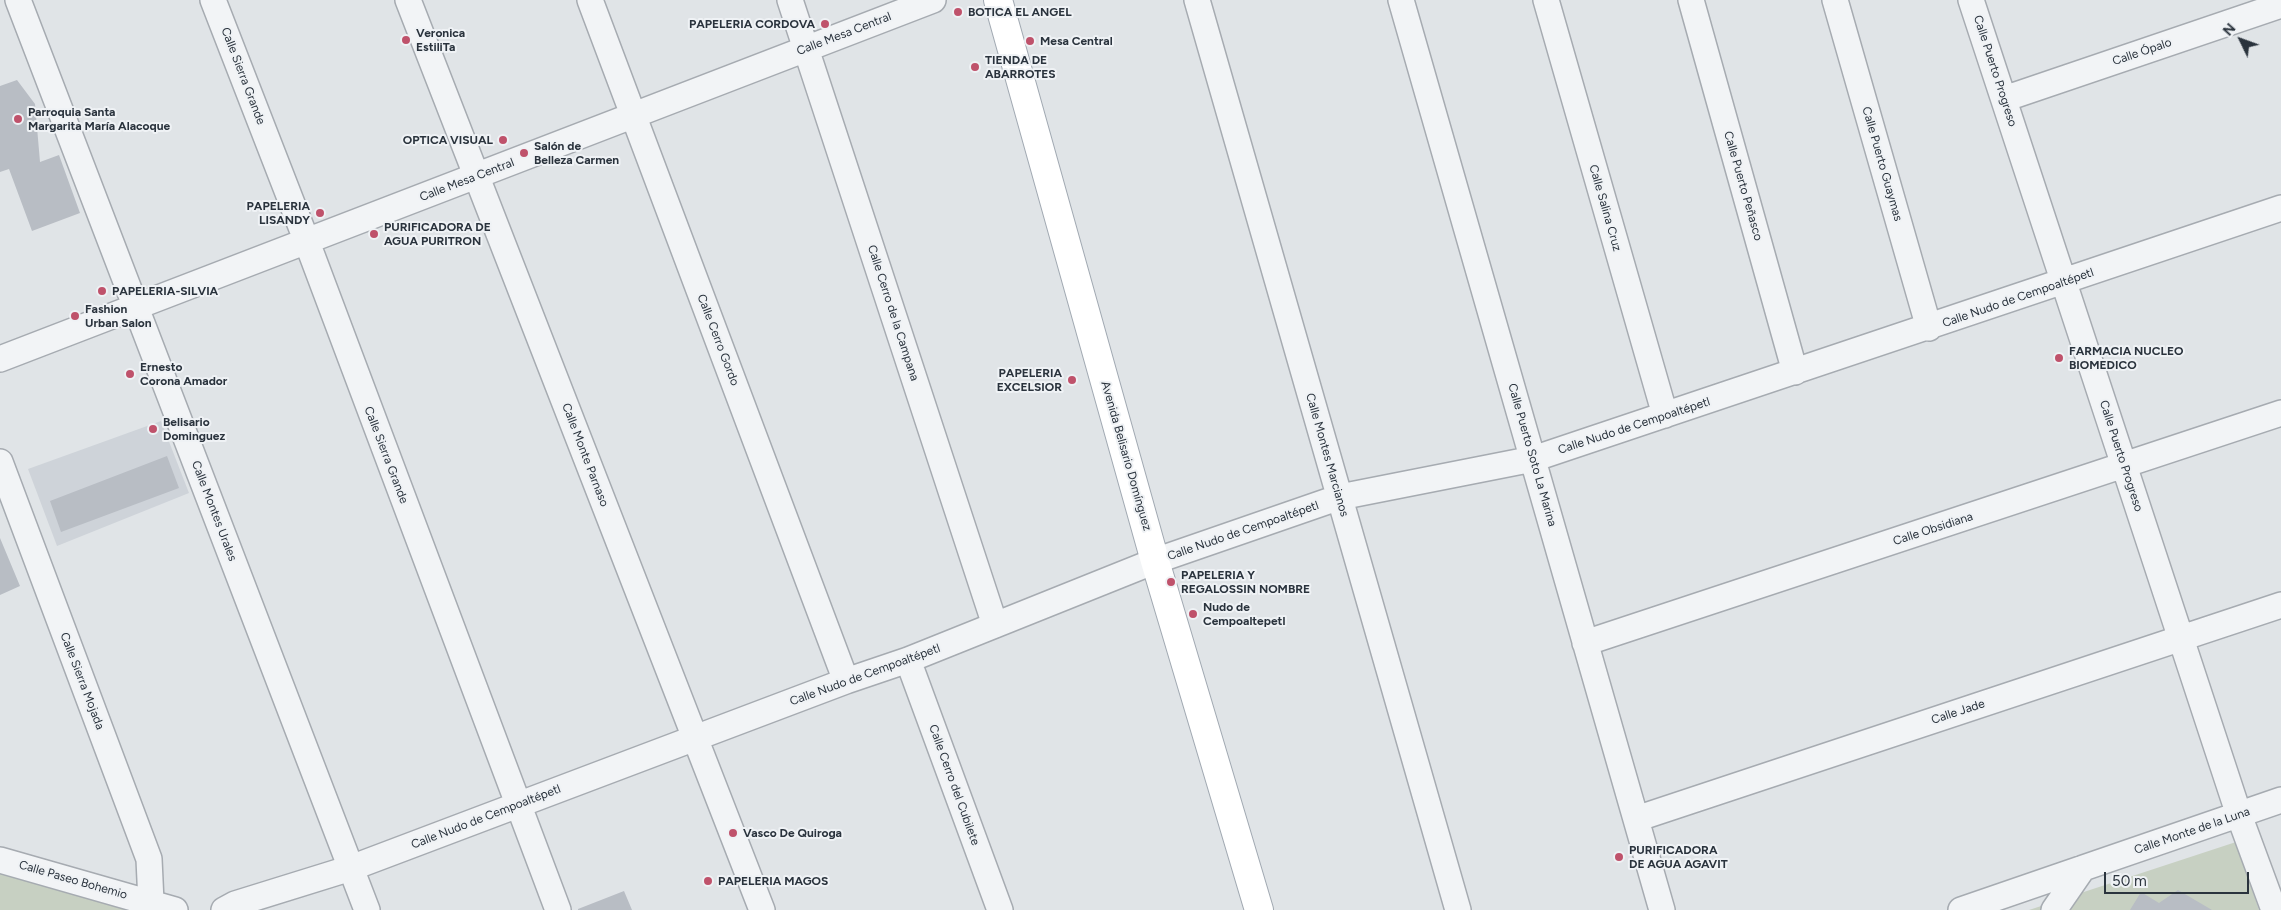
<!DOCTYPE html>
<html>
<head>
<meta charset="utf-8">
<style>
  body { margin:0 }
  #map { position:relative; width:2281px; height:910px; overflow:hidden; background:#e0e4e7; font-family:Figtree,sans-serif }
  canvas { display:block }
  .north { position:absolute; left:2216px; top:15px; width:50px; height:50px; -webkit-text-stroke:4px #eff2f5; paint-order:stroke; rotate:312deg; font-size:14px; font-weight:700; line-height:20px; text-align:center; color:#2a333d }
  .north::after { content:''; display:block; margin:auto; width:18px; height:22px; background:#2a333d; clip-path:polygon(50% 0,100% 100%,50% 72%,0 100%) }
  .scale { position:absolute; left:2104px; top:872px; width:145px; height:22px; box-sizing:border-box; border:2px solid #2a333d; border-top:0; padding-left:6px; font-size:15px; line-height:18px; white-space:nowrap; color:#2a333d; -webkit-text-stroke:4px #eff2f5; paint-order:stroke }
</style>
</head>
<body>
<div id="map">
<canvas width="2281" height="910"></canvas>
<div class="north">N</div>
<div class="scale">50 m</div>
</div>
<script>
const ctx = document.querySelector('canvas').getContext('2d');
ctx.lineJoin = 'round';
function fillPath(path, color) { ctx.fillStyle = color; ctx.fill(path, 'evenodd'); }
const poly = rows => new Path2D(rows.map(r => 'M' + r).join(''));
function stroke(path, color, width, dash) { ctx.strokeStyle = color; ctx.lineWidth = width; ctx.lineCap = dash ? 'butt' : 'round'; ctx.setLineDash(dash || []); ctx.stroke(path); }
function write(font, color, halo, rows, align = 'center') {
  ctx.font = font + ' Figtree,sans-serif'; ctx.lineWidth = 4; ctx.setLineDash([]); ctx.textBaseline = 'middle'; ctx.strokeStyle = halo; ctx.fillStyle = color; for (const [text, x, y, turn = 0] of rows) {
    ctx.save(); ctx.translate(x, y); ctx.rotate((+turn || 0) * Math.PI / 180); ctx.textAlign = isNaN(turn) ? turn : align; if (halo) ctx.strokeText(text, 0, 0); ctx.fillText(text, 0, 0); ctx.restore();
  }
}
const built = poly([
  [161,421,189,493,57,546,28,469]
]);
const green = poly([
  [2236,842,2259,910,2029,910],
  [0,873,125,908,124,910,0,910]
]);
const building = poly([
  [17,80,35,104,40,162,59,155,80,213,32,231,9,169,0,172,0,86],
  [167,456,179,488,61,532,50,501],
  [0,538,20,586,0,595],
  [2178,890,2212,910,2130,910,2141,892,2159,903],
  [624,891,632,910,578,910,578,909]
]);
const minor = poly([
  [18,0,367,910],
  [213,0,307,242,558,910],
  [408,0,762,910],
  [590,0,846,681],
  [790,0,995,625],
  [1197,0,1458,910],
  [1401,0,1662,910],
  [1546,0,1665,415],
  [1691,0,1795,372],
  [1835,0,1929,328],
  [1971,0,2239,815,2274,910],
  [2004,99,2281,5],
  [0,359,933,0],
  [0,462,149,859,151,902,149,910],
  [1585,643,2281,413],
  [908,660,1000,910],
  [1636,819,2281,605],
  [0,860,175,910],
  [224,910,235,904,351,868,846,681,908,660,1155,561,1340,497,1533,459,2281,208],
  [1961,910,2281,800],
  [2054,910,2083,868]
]);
const major = poly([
  [998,0,1155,561,1259,910]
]);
const markers = [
  [958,12,5,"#bf526b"],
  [825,24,5,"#bf526b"],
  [406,40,5,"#bf526b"],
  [1030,41,5,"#bf526b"],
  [975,67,5,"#bf526b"],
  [18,119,5,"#bf526b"],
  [503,140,5,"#bf526b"],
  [524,153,5,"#bf526b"],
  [320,213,5,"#bf526b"],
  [374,234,5,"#bf526b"],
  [102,291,5,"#bf526b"],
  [75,316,5,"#bf526b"],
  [2059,358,5,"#bf526b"],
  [130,374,5,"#bf526b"],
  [1072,380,5,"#bf526b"],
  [153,429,5,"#bf526b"],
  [1171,582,5,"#bf526b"],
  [1193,614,5,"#bf526b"],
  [733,833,5,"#bf526b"],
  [1619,857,5,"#bf526b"],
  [708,881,5,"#bf526b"]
];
const poiNames = [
  ["BOTICA EL ANGEL",968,12],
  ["PAPELERIA CORDOVA",815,24,"right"],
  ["Veronica",416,33],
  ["EstiliTa",416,47],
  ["Mesa Central",1040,41],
  ["TIENDA DE",985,60],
  ["ABARROTES",985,74],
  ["Parroquia Santa",28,112],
  ["Margarita María Alacoque",28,126],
  ["OPTICA VISUAL",493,140,"right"],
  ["Salón de",534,146],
  ["Belleza Carmen",534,160],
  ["PAPELERIA",310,206,"right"],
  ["LISANDY",310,220,"right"],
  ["PURIFICADORA DE",384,227],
  ["AGUA PURITRON",384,241],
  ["PAPELERIA-SILVIA",112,291],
  ["Fashion",85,309],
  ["Urban Salon",85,323],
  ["FARMACIA NUCLEO",2069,351],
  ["BIOMEDICO",2069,365],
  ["Ernesto",140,367],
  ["Corona Amador",140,381],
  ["PAPELERIA",1062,373,"right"],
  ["EXCELSIOR",1062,387,"right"],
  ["Belisario",163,422],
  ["Dominguez",163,436],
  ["PAPELERIA Y",1181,575],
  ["REGALOSSIN NOMBRE",1181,589],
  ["Nudo de",1203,607],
  ["Cempoaltepetl",1203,621],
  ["Vasco De Quiroga",743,833],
  ["PURIFICADORA",1629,850],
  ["DE AGUA AGAVIT",1629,864],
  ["PAPELERIA MAGOS",718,881]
];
const streetNames = [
  ["Calle Mesa Central",844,34,-21],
  ["Calle Ópalo",2142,52,-19],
  ["Calle Puerto Progreso",1995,71,72],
  ["Calle Sierra Grande",243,76,69],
  ["Calle Puerto Guaymas",1882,164,74],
  ["Calle Mesa Central",467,180,-21],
  ["Calle Puerto Peñasco",1743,186,74],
  ["Calle Salina Cruz",1605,208,74],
  ["Calle Nudo de Cempoaltépetl",2018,298,-19],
  ["Calle Cerro de la Campana",893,313,72],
  ["Calle Cerro Gordo",718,340,69],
  ["Calle Nudo de Cempoaltépetl",1634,426,-18],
  ["Calle Sierra Grande",386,455,69],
  ["Calle Monte Parnaso",585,455,69],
  ["Calle Montes Marcianos",1327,455,74],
  ["Calle Puerto Soto La Marina",1532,455,74],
  ["Avenida Belisario Domínguez",1126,456,74],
  ["Calle Puerto Progreso",2121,456,72],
  ["Calle Montes Urales",214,511,69],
  ["Calle Obsidiana",1933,529,-18],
  ["Calle Nudo de Cempoaltépetl",1243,531,-19],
  ["Calle Nudo de Cempoaltépetl",865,675,-20],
  ["Calle Sierra Mojada",82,681,69],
  ["Calle Jade",1958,712,-18],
  ["Calle Cerro del Cubilete",954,785,70],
  ["Calle Nudo de Cempoaltépetl",486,817,-21],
  ["Calle Monte de la Luna",2192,831,-19],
  ["Calle Paseo Bohemio",73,880,16]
];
fillPath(built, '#ced3d9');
fillPath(green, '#c7d0c2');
fillPath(building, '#b8bdc4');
stroke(minor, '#a6abb1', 28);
stroke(major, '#a1a9b2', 30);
stroke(minor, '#f2f4f6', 25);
stroke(major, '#fff', 28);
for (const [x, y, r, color] of markers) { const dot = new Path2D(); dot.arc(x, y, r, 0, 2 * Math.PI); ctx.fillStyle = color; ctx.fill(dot); stroke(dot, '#eff2f5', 2); }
write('bold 12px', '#2a333d', '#eff2f5', poiNames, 'left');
write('12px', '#2a333d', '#eff2f5', streetNames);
</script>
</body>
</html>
